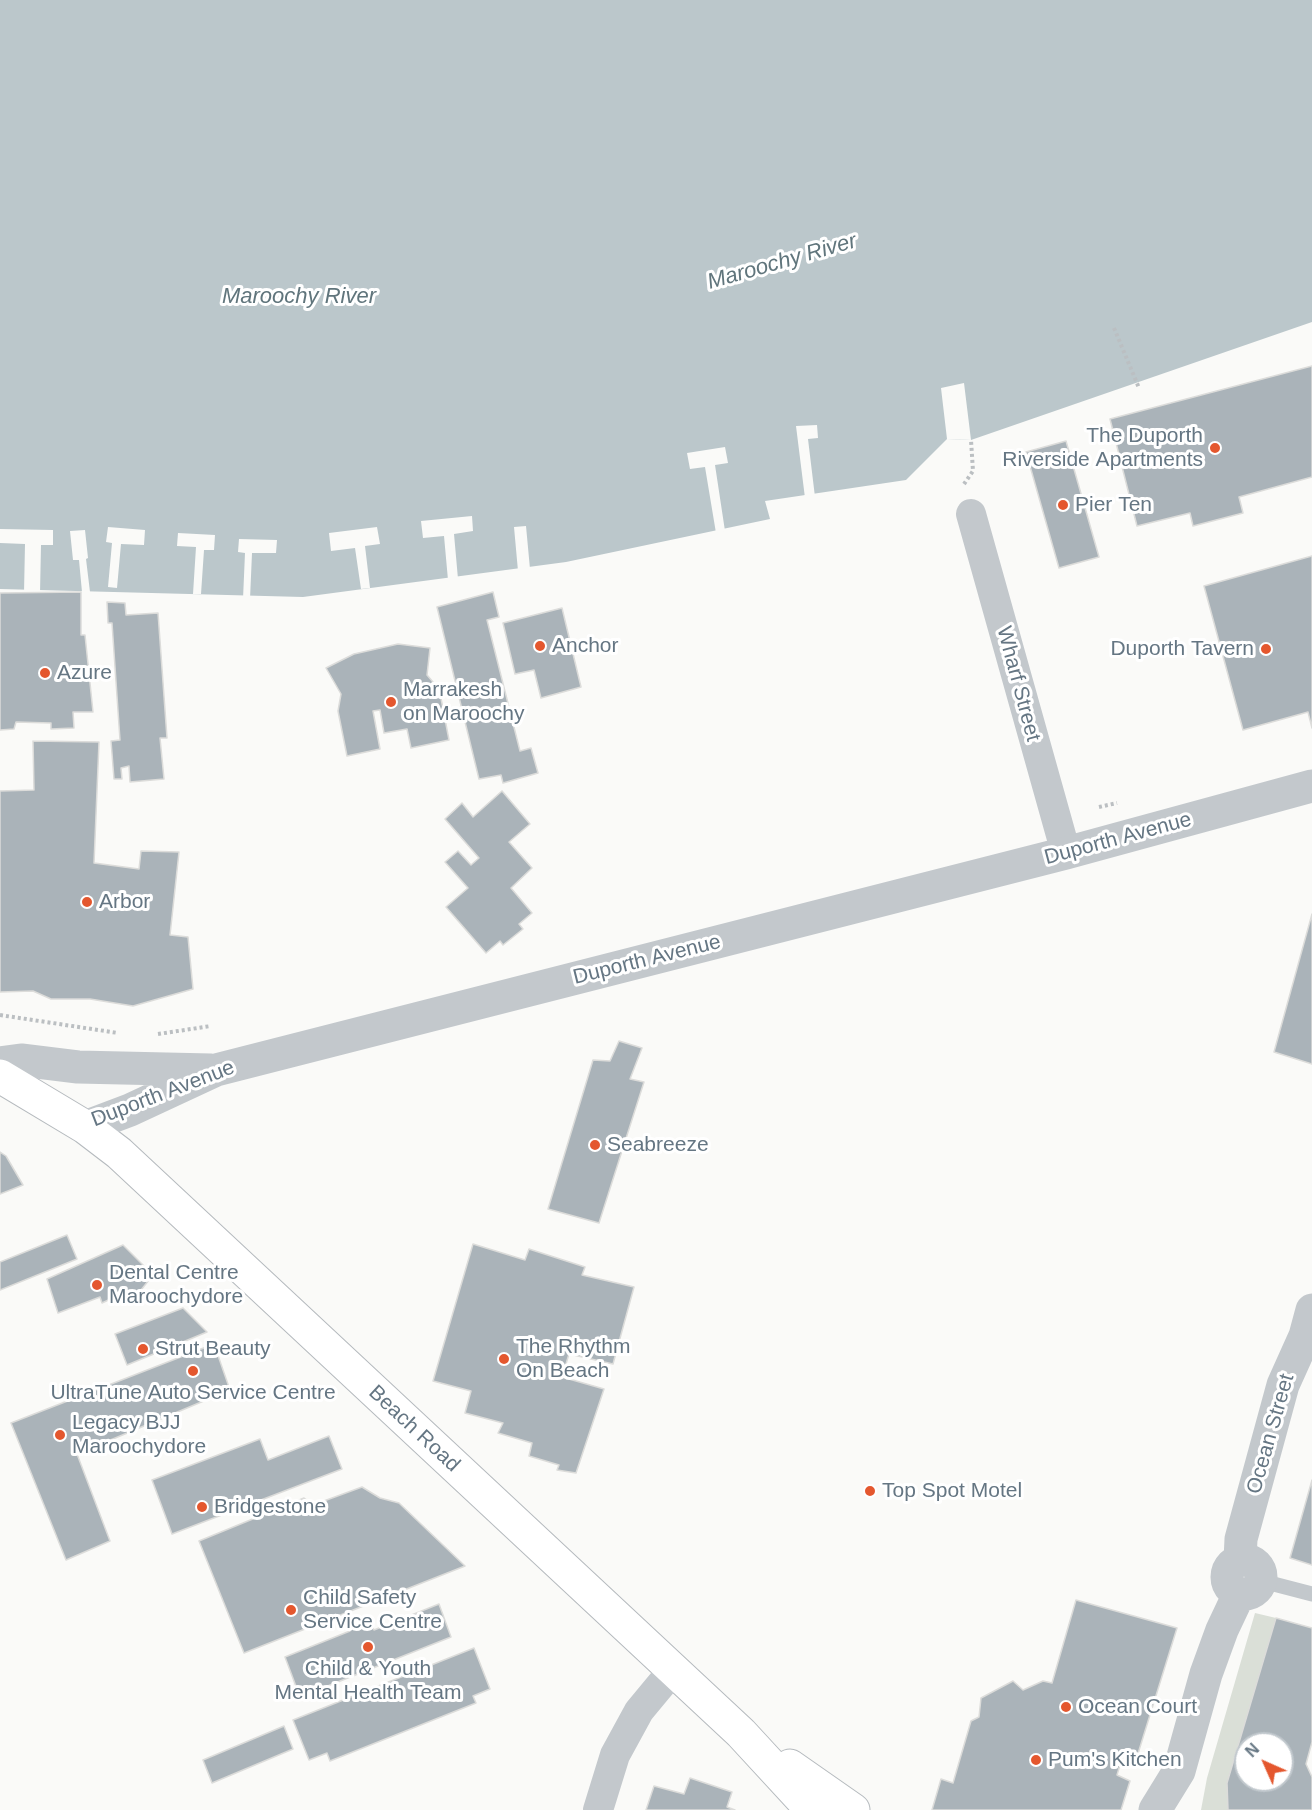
<!DOCTYPE html>
<html>
<head>
<meta charset="utf-8">
<style>
  body { margin:0 }
  #map { position:relative; width:1312px; height:1810px; overflow:hidden; background:#fafaf8; font-family:Helvetica,sans-serif }
  canvas { display:block }
  .north { position:absolute; left:1234px; top:1732px; width:60px; height:60px; box-sizing:border-box; background:#fff; border:2px solid #c1c8cd; border-radius:50%; rotate:315deg; font-size:16px; font-weight:700; line-height:24px; text-align:center; color:#657683 }
  .north::after { content:''; display:block; margin:auto; width:21px; height:27px; background:#e4572e; clip-path:polygon(50% 0,100% 100%,50% 72%,0 100%) }
</style>
</head>
<body>
<div id="map">
<canvas width="1312" height="1810"></canvas>
<div class="north">N</div>
</div>
<script>
const ctx = document.querySelector('canvas').getContext('2d');
ctx.lineJoin = 'round';
function fillPath(path, color) { ctx.fillStyle = color; ctx.fill(path, 'evenodd'); }
const poly = rows => new Path2D(rows.map(r => 'M' + r).join(''));
function stroke(path, color, width, dash) { ctx.strokeStyle = color; ctx.lineWidth = width; ctx.lineCap = dash ? 'butt' : 'round'; ctx.setLineDash(dash || []); ctx.stroke(path); }
function write(font, color, halo, rows, align = 'center') {
  ctx.font = font + ' Helvetica,sans-serif'; ctx.lineWidth = 6; ctx.setLineDash([]); ctx.textBaseline = 'middle'; ctx.strokeStyle = halo; ctx.fillStyle = color; for (const [text, x, y, turn = 0] of rows) {
    ctx.save(); ctx.translate(x, y); ctx.rotate((+turn || 0) * Math.PI / 180); ctx.textAlign = isNaN(turn) ? turn : align; if (halo) ctx.strokeText(text, 0, 0); ctx.fillText(text, 0, 0); ctx.restore();
  }
}
const green = poly([
  [1255,1613,1276,1618,1227,1783,1228,1810,1201,1810,1207,1778]
]);
const water = poly([
  [0,0,1312,0,1312,322,971,440,947,439,906,480,765,501,770,519,566,562,303,597,0,589]
]);
const pier = poly([
  [964,383,971,440,947,439,941,388],
  [817,425,818,438,808,439,815,497,805,498,796,426],
  [725,447,728,463,715,465,725,531,716,533,705,467,690,469,687,453],
  [472,516,473,531,454,534,458,579,448,580,444,536,423,538,421,521],
  [526,526,530,569,518,571,514,527],
  [108,527,145,530,144,545,121,544,117,588,108,587,112,543,106,542],
  [377,527,380,544,365,546,370,588,361,589,355,548,331,551,329,533],
  [0,529,53,530,53,545,41,545,40,593,24,593,25,544,0,543],
  [85,530,88,558,86,559,90,592,82,592,79,560,73,560,70,531],
  [178,533,215,535,214,550,204,550,201,594,193,594,196,547,177,546],
  [239,539,277,540,276,553,252,553,250,599,243,599,245,553,238,552]
]);
const building = poly([
  [1312,366,1312,477,1239,497,1243,513,1193,526,1190,513,1137,526,1110,419,1312,366],
  [1066,441,1099,557,1059,568,1026,452,1066,441],
  [1312,556,1312,728,1308,712,1243,730,1204,586,1312,556],
  [81,592,81,635,85,635,93,712,73,712,74,728,51,729,51,723,16,722,14,729,0,730,0,593,81,592],
  [493,592,499,617,487,620,520,751,531,748,538,773,503,783,501,775,479,779,437,607,493,592],
  [107,602,125,603,126,615,158,613,167,738,160,738,164,779,130,782,129,766,121,768,122,779,114,779,111,741,120,740,112,623,108,623,107,602],
  [562,608,581,687,541,698,534,670,515,674,503,623,562,608],
  [398,644,430,648,427,675,433,682,430,694,440,693,449,740,411,748,407,729,384,733,380,710,373,711,380,749,347,756,338,711,341,694,326,668,354,654,398,644],
  [33,741,99,742,94,863,139,869,141,851,179,852,170,935,188,937,193,989,133,1006,90,999,51,999,33,991,0,992,0,791,34,790,33,741],
  [502,791,530,824,509,842,532,868,511,888,532,913,519,924,523,929,503,945,500,941,486,953,446,907,468,888,445,862,458,851,471,865,479,858,445,819,462,803,473,817,502,791],
  [1312,914,1312,1064,1274,1052,1312,914],
  [619,1041,642,1048,630,1079,644,1082,599,1223,548,1209,593,1060,610,1061,619,1041],
  [0,1152,6,1156,23,1185,0,1194,0,1152],
  [67,1235,77,1259,0,1290,0,1262,67,1235],
  [473,1244,525,1260,529,1249,585,1267,582,1275,634,1287,613,1364,569,1354,562,1377,604,1389,576,1473,557,1470,559,1465,529,1456,532,1443,498,1433,503,1423,465,1413,471,1391,433,1381,473,1244],
  [123,1245,153,1275,141,1290,121,1304,117,1296,102,1303,100,1297,58,1313,47,1279,123,1245],
  [183,1308,207,1332,127,1365,115,1334,183,1308],
  [214,1344,230,1390,77,1454,110,1541,66,1560,11,1423,214,1344],
  [329,1436,342,1469,172,1534,152,1480,260,1439,268,1460,329,1436],
  [1312,1480,1312,1565,1290,1558,1312,1480],
  [362,1487,380,1498,399,1503,465,1566,244,1653,199,1541,304,1498,313,1505,362,1487],
  [1076,1600,1177,1628,1136,1760,1123,1755,1117,1775,1130,1781,1121,1810,932,1810,941,1779,953,1783,971,1721,979,1717,981,1698,1013,1681,1023,1690,1043,1681,1052,1683,1076,1600],
  [439,1604,451,1637,300,1697,285,1657,350,1631,347,1623,369,1618,374,1630,439,1604],
  [1276,1618,1312,1628,1312,1742,1306,1764,1312,1777,1312,1810,1228,1810,1227,1783,1276,1618],
  [1246,1744,1282,1744,1282,1780,1246,1780,1246,1744],
  [474,1648,490,1689,473,1696,476,1703,330,1761,327,1753,309,1760,293,1720,474,1648],
  [284,1726,293,1749,212,1783,203,1760,284,1726],
  [690,1778,732,1792,727,1807,735,1810,646,1810,654,1786,684,1794,690,1778]
]);
const path = poly([
  [1114,328,1139,388],
  [964,484,973,471,971,440],
  [1099,807,1117,803],
  [0,1015,118,1033],
  [158,1034,211,1026]
]);
const service = poly([
  [1262,1581,1312,1594]
]);
const minor = poly([
  [971,514,1066,853],
  [598,1810,615,1755,639,1711,673,1670]
]);
const tertiary = poly([
  [0,1063,21,1060,78,1067,211,1070],
  [85,1127,130,1110,216,1070,1066,853,1312,786],
  '1227 1577a17 17 0 1 1 34 0a17 17 0 1 1-34 0Z',
  [1240,1560,1241,1539,1283,1385,1305,1336,1312,1310],
  [1155,1810,1179,1771,1206,1674,1222,1630,1239,1594]
]);
const primary = poly([
  [0,1076,85,1127,119,1153,741,1733,812,1810],
  [790,1766,853,1810]
]);
const markers = [
  [1215,448,6,"#e4572e"],
  [1063,505,6,"#e4572e"],
  [540,646,6,"#e4572e"],
  [1266,649,6,"#e4572e"],
  [45,673,6,"#e4572e"],
  [391,702,6,"#e4572e"],
  [87,902,6,"#e4572e"],
  [595,1145,6,"#e4572e"],
  [97,1285,6,"#e4572e"],
  [143,1349,6,"#e4572e"],
  [504,1359,6,"#e4572e"],
  [193,1371,6,"#e4572e"],
  [60,1435,6,"#e4572e"],
  [870,1491,6,"#e4572e"],
  [202,1507,6,"#e4572e"],
  [291,1610,6,"#e4572e"],
  [368,1647,6,"#e4572e"],
  [1066,1707,6,"#e4572e"],
  [1036,1760,6,"#e4572e"]
];
const poiNames = [
  ["The Duporth",1203,436,"right"],
  ["Riverside Apartments",1203,460,"right"],
  ["Pier Ten",1075,505],
  ["Anchor",552,646],
  ["Duporth Tavern",1254,649,"right"],
  ["Azure",57,673],
  ["Marrakesh",403,690],
  ["on Maroochy",403,714],
  ["Arbor",99,902],
  ["Seabreeze",607,1145],
  ["Dental Centre",109,1273],
  ["Maroochydore",109,1297],
  ["The Rhythm",516,1347],
  ["On Beach",516,1371],
  ["Strut Beauty",155,1349],
  ["UltraTune Auto Service Centre",193,1393,"center"],
  ["Legacy BJJ",72,1423],
  ["Maroochydore",72,1447],
  ["Top Spot Motel",882,1491],
  ["Bridgestone",214,1507],
  ["Child Safety",303,1598],
  ["Service Centre",303,1622],
  ["Child & Youth",368,1669,"center"],
  ["Mental Health Team",368,1693,"center"],
  ["Ocean Court",1078,1707],
  ["Pum's Kitchen",1048,1760]
];
const streetNames = [
  ["Wharf Street",1018,684,75],
  ["Duporth Avenue",1118,839,-15],
  ["Duporth Avenue",647,960,-14],
  ["Duporth Avenue",163,1094,-21],
  ["Beach Road",414,1429,43],
  ["Ocean Street",1271,1434,-74]
];
const waterNames = [
  ["Maroochy River",782,262,-16],
  ["Maroochy River",299,297]
];
fillPath(green, '#dadfd7');
fillPath(water, '#bbc7cb');
fillPath(pier, '#fafaf8');
fillPath(building, '#aab3b9');
stroke(building, '#dcdcda', 1.5);
stroke(primary, '#b5babe', 35);
stroke(path, '#bbbfc2', 4, [3, 3]);
stroke(service, '#c3c8cc', 15);
stroke(minor, '#c3c8cc', 30);
stroke(tertiary, '#c3c8cc', 33);
stroke(primary, '#fff', 33);
for (const [x, y, r, color] of markers) { const dot = new Path2D(); dot.arc(x, y, r, 0, 2 * Math.PI); ctx.fillStyle = color; ctx.fill(dot); stroke(dot, '#fff', 2); }
write('21px', '#657683', '#fff', poiNames, 'left');
write('21px', '#657683', '#fff', streetNames);
write('italic 22px', '#60757c', '#fff', waterNames);
</script>
</body>
</html>
